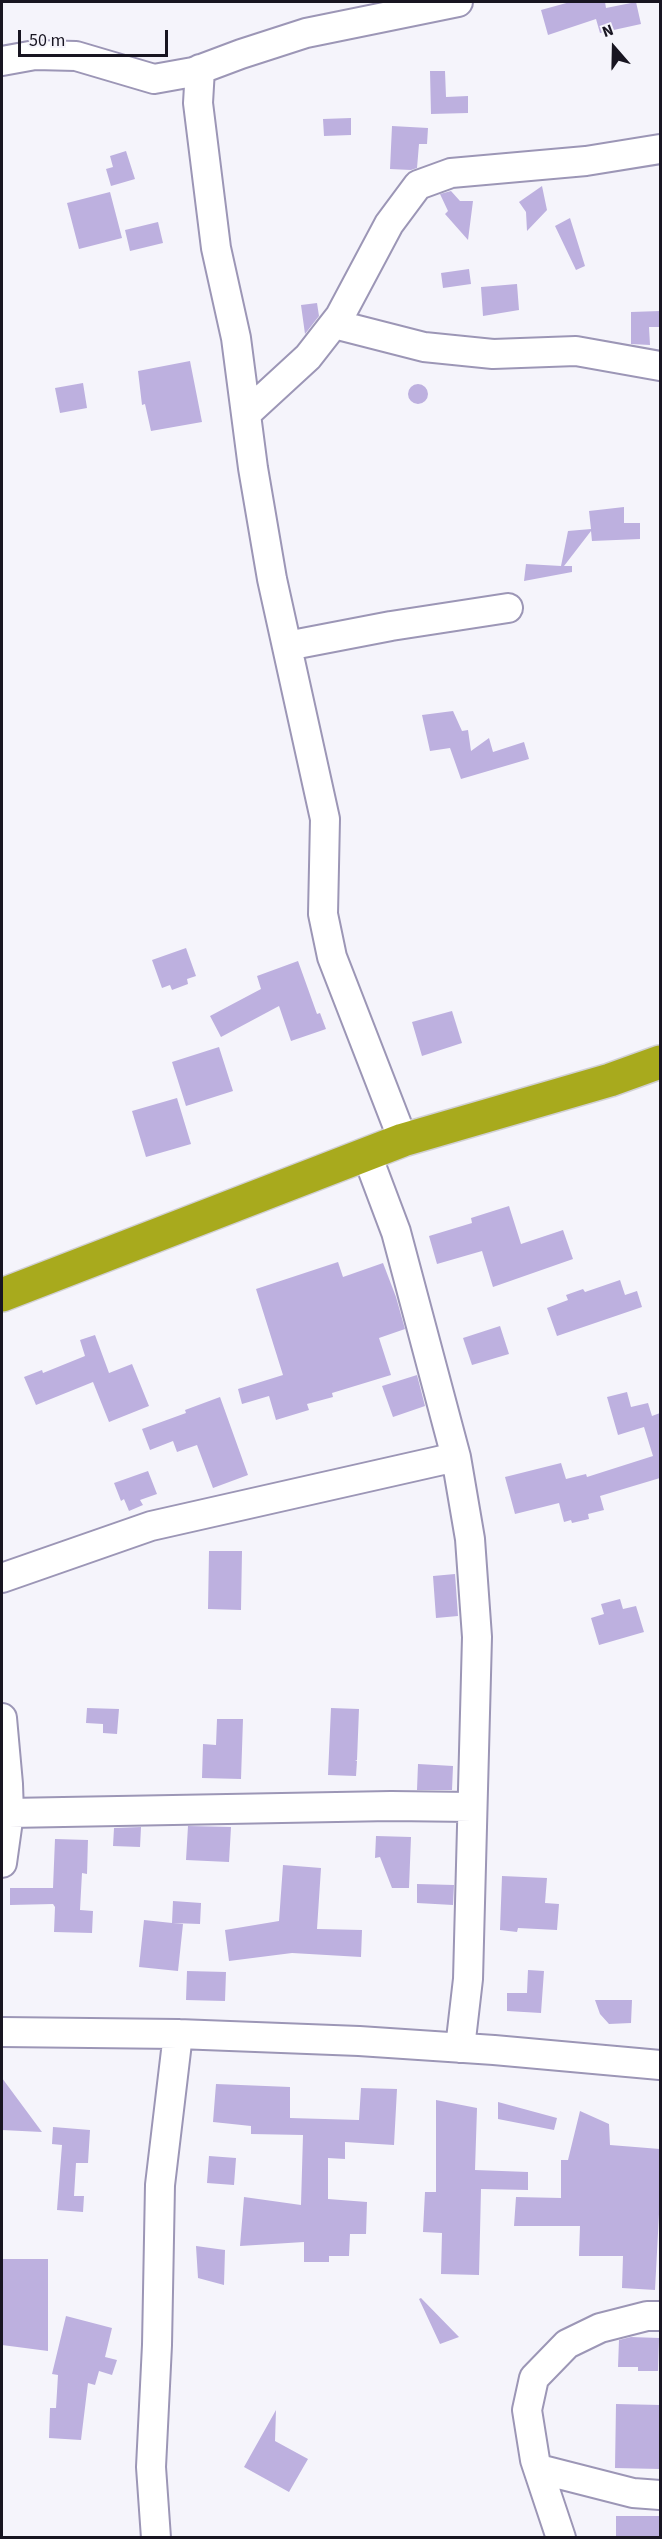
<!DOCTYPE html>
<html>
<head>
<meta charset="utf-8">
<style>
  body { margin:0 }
  #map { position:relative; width:662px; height:2539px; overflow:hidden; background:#f5f4fb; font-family:"Source Sans 3",sans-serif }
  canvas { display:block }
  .frame { position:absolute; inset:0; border:3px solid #181521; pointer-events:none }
  .north { position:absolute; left:584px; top:18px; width:60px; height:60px; -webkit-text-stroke:4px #f5f4fb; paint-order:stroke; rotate:340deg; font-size:16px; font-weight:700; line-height:24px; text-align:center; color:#181521 }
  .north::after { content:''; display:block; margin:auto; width:21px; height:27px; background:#181521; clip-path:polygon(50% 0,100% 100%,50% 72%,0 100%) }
  .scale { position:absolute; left:18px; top:30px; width:150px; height:27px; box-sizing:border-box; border:3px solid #181521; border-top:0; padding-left:8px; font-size:18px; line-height:21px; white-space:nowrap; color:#181521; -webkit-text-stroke:4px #f5f4fb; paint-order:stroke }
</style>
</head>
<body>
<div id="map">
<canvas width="662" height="2539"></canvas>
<div class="frame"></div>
<div class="north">N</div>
<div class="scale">50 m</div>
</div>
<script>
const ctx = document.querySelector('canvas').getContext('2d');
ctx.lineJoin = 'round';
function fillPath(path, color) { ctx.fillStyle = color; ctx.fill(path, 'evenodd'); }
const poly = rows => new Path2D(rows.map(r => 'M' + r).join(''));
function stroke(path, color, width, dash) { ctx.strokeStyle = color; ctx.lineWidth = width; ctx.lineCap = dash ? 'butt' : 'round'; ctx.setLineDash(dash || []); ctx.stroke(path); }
const building = poly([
  [570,2,605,2,606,8,636,2,641,24,600,33,596,19,548,35,541,10],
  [430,71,445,71,446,97,468,96,468,113,431,114],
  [351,118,351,135,324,136,323,119],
  [392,126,428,128,427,144,419,144,417,168,411,170,390,169],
  [126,151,135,179,111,186,106,169,113,167,110,156],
  [542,186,547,210,527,231,526,212,519,202],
  [451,191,460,201,473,201,468,240,445,214,448,211,440,194],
  [110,192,122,238,79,249,67,203],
  [570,218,585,266,576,270,555,226],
  [158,222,163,243,130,251,125,230],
  [469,269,471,284,443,288,441,273],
  [517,284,519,310,483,316,481,287],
  [317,303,319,316,305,334,301,305],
  [660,311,660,327,649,327,650,345,631,344,631,312],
  [190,361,202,422,151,431,145,404,142,405,138,371],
  [83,383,87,408,60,413,55,388],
  '408 394a10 10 0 1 1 20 0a10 10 0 1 1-20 0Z',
  [624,507,624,523,640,523,640,539,592,541,591,531,564,566,572,566,572,572,524,581,526,564,561,566,568,531,591,529,589,511],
  [453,711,462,731,468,730,471,751,489,738,493,752,524,742,529,759,461,779,450,748,430,751,422,715],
  [186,948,196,976,187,979,188,984,172,990,170,985,162,988,152,960],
  [298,961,317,1014,320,1013,326,1029,291,1041,279,1006,221,1037,210,1016,261,989,257,976],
  [452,1011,462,1043,422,1056,412,1022],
  [219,1047,233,1091,186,1106,172,1062],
  [177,1098,191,1144,146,1157,132,1111],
  [509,1206,521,1244,563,1230,573,1259,493,1287,482,1251,437,1264,429,1236,472,1223,471,1218],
  [338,1262,343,1277,383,1263,396,1297,405,1329,379,1338,391,1375,332,1393,333,1397,307,1404,309,1410,276,1420,269,1396,242,1404,238,1389,283,1375,256,1289],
  [620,1280,625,1295,637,1291,642,1307,557,1336,547,1308,568,1300,566,1295,583,1289,585,1292],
  [500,1326,509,1354,472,1365,463,1338],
  [95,1335,109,1373,132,1364,149,1406,109,1422,93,1382,36,1405,24,1377,42,1370,43,1373,85,1356,80,1340],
  [417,1375,425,1406,393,1417,382,1386],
  [627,1392,631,1407,648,1403,652,1416,660,1413,660,1478,600,1496,604,1510,588,1514,589,1519,572,1523,571,1520,564,1522,559,1503,515,1514,505,1477,561,1463,566,1479,586,1474,587,1477,653,1456,644,1427,618,1435,607,1397],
  [220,1397,248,1475,213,1488,197,1445,177,1452,173,1441,150,1450,142,1429,186,1413,185,1410],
  [148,1471,157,1494,140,1500,143,1505,129,1511,124,1499,121,1501,114,1483],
  [209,1551,242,1551,241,1610,208,1609],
  [455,1574,458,1616,436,1618,433,1576],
  [620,1599,623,1609,636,1606,644,1632,599,1645,591,1618,604,1614,601,1604],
  [87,1708,119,1709,117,1734,103,1733,103,1724,86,1723],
  [331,1708,359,1709,357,1760,355,1761,357,1761,356,1776,328,1775],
  [217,1719,243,1719,241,1779,202,1778,203,1744,216,1745],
  [418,1764,453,1766,452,1790,417,1790],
  [188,1826,231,1827,229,1862,186,1860],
  [141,1827,140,1847,113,1846,114,1828],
  [376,1836,411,1837,409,1888,392,1888,380,1857,375,1858],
  [55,1839,88,1840,87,1874,82,1873,80,1910,93,1911,92,1933,54,1932,55,1907,53,1904,10,1905,10,1888,53,1888],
  [283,1865,321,1868,317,1929,362,1930,361,1957,292,1953,229,1961,225,1930,279,1921],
  [502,1876,547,1878,545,1903,559,1904,557,1930,518,1928,517,1932,500,1930],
  [417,1884,454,1885,453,1905,417,1903],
  [173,1901,201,1903,200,1924,173,1923,183,1924,178,1971,139,1967,144,1920,172,1923],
  [528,1970,544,1971,541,2013,507,2011,507,1993,527,1993],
  [187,1971,226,1972,225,2001,186,2000],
  [595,2000,632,2000,631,2023,609,2024,600,2014],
  [2,2078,42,2132,2,2130],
  [216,2084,290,2087,290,2118,359,2120,361,2088,397,2089,394,2145,345,2142,345,2159,328,2158,328,2199,367,2202,366,2234,350,2234,349,2256,329,2256,329,2262,304,2262,304,2242,240,2246,244,2197,301,2205,303,2135,251,2134,251,2126,213,2122],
  [436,2100,477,2108,475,2170,528,2172,528,2190,481,2189,479,2275,441,2274,442,2233,423,2232,425,2192,436,2192],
  [498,2102,557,2118,554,2130,498,2119],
  [580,2111,609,2124,610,2145,660,2149,660,2195,655,2290,622,2288,623,2256,579,2256,580,2226,514,2226,516,2197,561,2198,561,2160,568,2160],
  [53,2127,90,2130,88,2163,76,2163,74,2196,84,2196,83,2212,57,2210,62,2145,52,2144],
  [209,2156,236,2158,234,2185,207,2183],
  [196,2246,225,2250,224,2285,198,2278],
  [2,2259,48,2259,48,2351,2,2345],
  [421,2298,459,2337,440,2344,419,2299],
  [66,2316,112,2328,105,2357,117,2360,112,2375,99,2371,95,2385,88,2383,81,2440,49,2438,50,2408,56,2408,58,2375,52,2374],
  [631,2337,659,2338,658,2371,638,2371,638,2367,618,2367,619,2340],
  [616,2404,660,2405,660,2469,615,2468],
  [276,2410,275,2441,308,2459,289,2492,244,2467],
  [616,2516,660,2516,660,2538,616,2538]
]);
const minor = poly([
  [2,61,35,55,76,56,154,79,193,72,241,54,306,33,458,2],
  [200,69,198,103,216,248,236,338,253,468,272,579,325,819,323,914,332,957,403,1140],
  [334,324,424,347,493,354,576,351,660,366],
  [246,414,308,357,340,316,389,224,418,185,451,173,586,161,660,149],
  [287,646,391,626,508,608],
  [367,1155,396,1232,456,1457,470,1539,477,1637,468,1979,460,2048],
  [2,1578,151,1526,456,1457],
  [2,1718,8,1784,9,1813,2,1863],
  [9,1813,391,1806,472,1807],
  [2,2032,178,2034,359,2041,494,2050,660,2065],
  [539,2469,633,2493,660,2495],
  [156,2538,151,2467,157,2345,160,2185,178,2034],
  [561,2538,535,2460,527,2410,534,2378,567,2344,600,2328,647,2316,660,2316]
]);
const highway = poly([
  [2,1295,403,1140,610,1080,660,1062]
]);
fillPath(building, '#bdb0df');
stroke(minor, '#9c96b6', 32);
stroke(highway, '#d1d0d3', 36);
stroke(minor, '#fff', 28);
stroke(highway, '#a8aa1d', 33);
</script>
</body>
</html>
